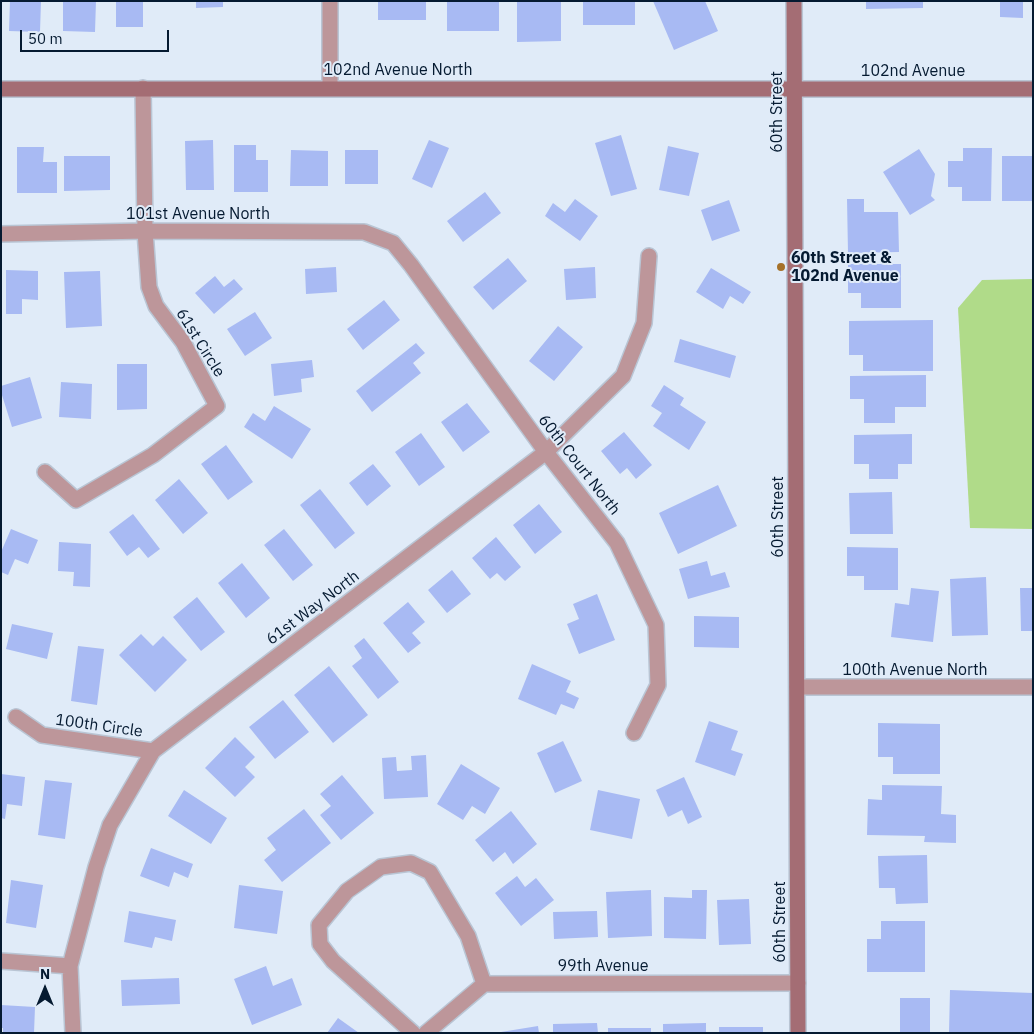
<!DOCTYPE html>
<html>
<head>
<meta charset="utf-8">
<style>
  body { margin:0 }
  #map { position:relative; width:1034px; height:1034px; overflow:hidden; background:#e0ebf8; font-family:"IBM Plex Sans",sans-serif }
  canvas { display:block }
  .frame { position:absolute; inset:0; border:2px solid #051a31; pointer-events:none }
  .north { position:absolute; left:20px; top:964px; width:50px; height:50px; -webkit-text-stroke:4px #e0ebf8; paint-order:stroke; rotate:0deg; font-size:14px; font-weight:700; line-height:20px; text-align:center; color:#051a31 }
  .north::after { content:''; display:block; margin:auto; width:18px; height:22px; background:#051a31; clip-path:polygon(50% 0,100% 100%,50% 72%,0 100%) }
  .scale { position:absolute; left:20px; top:30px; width:149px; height:22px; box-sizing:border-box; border:2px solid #051a31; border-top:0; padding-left:6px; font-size:15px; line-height:18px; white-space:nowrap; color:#051a31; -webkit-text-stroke:4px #e0ebf8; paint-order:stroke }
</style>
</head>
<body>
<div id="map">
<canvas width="1034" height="1034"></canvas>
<div class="frame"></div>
<div class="north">N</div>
<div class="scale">50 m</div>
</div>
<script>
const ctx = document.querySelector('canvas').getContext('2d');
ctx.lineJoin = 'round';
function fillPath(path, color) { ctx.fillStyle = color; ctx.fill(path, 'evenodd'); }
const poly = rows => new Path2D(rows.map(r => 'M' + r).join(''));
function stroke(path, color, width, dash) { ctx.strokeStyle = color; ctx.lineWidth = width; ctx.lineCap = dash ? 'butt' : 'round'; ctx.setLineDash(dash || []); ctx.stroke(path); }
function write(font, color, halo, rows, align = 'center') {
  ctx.font = font + ' "IBM Plex Sans",sans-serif'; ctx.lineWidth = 4; ctx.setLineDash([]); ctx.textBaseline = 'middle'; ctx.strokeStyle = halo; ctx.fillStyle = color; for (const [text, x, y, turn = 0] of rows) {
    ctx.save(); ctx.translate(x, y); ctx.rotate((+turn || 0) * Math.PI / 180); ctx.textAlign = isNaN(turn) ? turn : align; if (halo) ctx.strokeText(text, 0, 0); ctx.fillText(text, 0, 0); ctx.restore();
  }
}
const water = poly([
  [1033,279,1033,529,970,528,958,308,982,280]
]);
const building = poly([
  [10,1,41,1,40,32,9,31],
  [63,1,96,1,95,32,63,31],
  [116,1,143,1,143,27,116,27],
  [196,1,223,1,223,7,196,8],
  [378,1,426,1,426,20,378,20],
  [447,1,499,1,499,31,447,31],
  [517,1,561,1,561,41,517,42],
  [583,1,635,1,635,25,583,25],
  [653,1,705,1,718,31,674,50],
  [866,1,923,1,923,8,866,9],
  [1000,1,1023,1,1023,18,1000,17],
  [621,135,637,189,611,196,595,143],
  [213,140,214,190,186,190,185,141],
  [429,140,449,148,432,188,412,179],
  [234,145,256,145,256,160,268,160,268,192,234,192],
  [668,146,699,153,689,196,659,190],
  [17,147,44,147,43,162,57,162,57,193,17,193],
  [963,148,992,148,991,201,962,201,962,187,948,187,948,161,963,161],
  [919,149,935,174,931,196,935,200,910,215,883,172],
  [291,150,328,151,328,186,290,186],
  [345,150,378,150,378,184,345,184],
  [64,156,110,156,110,190,64,191],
  [1002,156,1033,156,1033,201,1002,201],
  [485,192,501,213,463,242,447,221],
  [575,199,598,216,580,241,545,216,553,203,565,212],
  [847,199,864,199,864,212,898,212,899,252,848,253],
  [729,200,740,231,712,241,701,210],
  [508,258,527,281,493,310,473,287],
  [848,264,901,264,901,308,861,308,861,293,848,293],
  [336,267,337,292,306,294,305,269],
  [595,267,596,298,566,300,564,269],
  [711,268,751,292,743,304,730,296,723,309,696,292],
  [6,270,38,271,38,300,22,299,22,314,6,314],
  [100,271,102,326,66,328,64,272],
  [215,276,224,287,234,279,243,289,214,314,195,293],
  [384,300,400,320,363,350,347,329],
  [255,312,272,338,245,356,227,329],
  [933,320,933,371,863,371,863,355,849,355,849,321],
  [558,326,583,347,554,381,529,361],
  [680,339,736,356,730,378,674,362],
  [416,343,425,353,413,363,421,373,372,412,356,391],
  [312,360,314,377,301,379,302,392,274,396,271,364],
  [117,364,147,364,147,409,117,410],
  [926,375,926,407,895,407,895,423,864,423,864,399,850,399,850,376],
  [30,377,42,418,12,427,1,392,1,386],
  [61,382,92,384,91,419,59,417],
  [664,385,684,398,680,405,706,422,689,450,653,426,662,413,651,406],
  [467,403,490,432,463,452,441,422],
  [274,406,311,429,292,459,244,427,253,413,265,421],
  [624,432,652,465,636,479,627,468,620,474,601,451],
  [421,433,445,467,419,486,395,452],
  [912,434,912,464,898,464,898,479,869,479,869,464,854,464,854,435],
  [226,445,253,482,228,500,201,464],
  [373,464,391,486,367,506,349,483],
  [179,479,208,513,183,534,155,500],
  [718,485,737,526,678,554,659,513],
  [320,489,355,533,335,549,300,505],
  [892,492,893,534,850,534,849,493],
  [539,504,562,532,535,554,513,525],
  [133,514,160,549,148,558,139,547,127,556,109,532],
  [11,529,38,540,28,564,15,559,8,575,1,572,1,552],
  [284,529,313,565,293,581,264,545],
  [496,537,521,567,505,581,497,573,490,579,472,558],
  [59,542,91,544,90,587,73,586,74,572,58,571],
  [847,547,898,548,898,590,864,590,864,576,847,576],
  [707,561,711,576,725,572,730,587,688,599,679,569],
  [242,563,270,598,246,618,218,583],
  [452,570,471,594,447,613,428,590],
  [986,577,988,635,952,636,950,579],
  [911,588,939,591,933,642,891,637,895,603,909,605],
  [1020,588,1033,588,1033,631,1021,631],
  [597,594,615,640,579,654,567,624,579,619,573,604],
  [197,597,225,632,201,651,173,617],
  [408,602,425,622,412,633,421,643,408,653,383,623],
  [694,616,739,617,739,648,694,647],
  [12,624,53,633,47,659,6,649],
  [141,634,153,646,163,636,187,660,155,692,119,655],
  [364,638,399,682,378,699,352,666,362,658,354,646],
  [78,646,104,649,97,705,71,701],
  [532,664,571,681,566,692,579,698,574,709,561,704,556,715,518,699],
  [329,666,368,715,333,743,294,695],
  [283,700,309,732,275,759,249,727],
  [709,721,738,731,731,750,743,754,735,776,695,762],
  [878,723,940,724,940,774,893,774,893,757,878,757],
  [235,737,255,757,245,767,255,777,235,797,205,768],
  [563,741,582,781,555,793,537,753],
  [426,755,428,797,384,799,382,758,396,757,397,771,412,770,411,756],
  [461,764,500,788,485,814,472,806,463,820,437,804],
  [1,774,25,777,22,806,7,804,5,819,1,818],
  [342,775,374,813,341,840,320,815,331,806,320,794],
  [684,777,702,817,688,824,682,810,668,817,656,790],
  [45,780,72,783,65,839,38,835],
  [882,785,942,786,941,814,956,815,956,843,924,842,925,836,867,835,868,799,882,800],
  [184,790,227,818,211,844,168,816],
  [598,790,640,799,632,839,590,830],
  [304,809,331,843,282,882,264,860,276,850,267,838],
  [511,811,537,844,513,864,505,852,493,862,475,840],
  [151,848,193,864,188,878,174,872,169,887,140,876],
  [927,855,928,903,896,904,895,888,879,888,878,856],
  [517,876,525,887,536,878,554,900,521,926,495,893],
  [11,880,43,885,36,928,6,923],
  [239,885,283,891,277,934,234,928],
  [651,890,652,936,608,938,606,892],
  [692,890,707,890,706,939,664,938,664,897,692,898],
  [749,899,751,944,719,945,717,900],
  [129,911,176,920,172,941,155,937,152,948,124,942],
  [597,911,598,937,554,939,553,912],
  [881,921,925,921,925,972,867,972,867,939,881,939],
  [266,966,273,986,292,978,302,1005,252,1025,234,979],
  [179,978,180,1004,122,1006,121,980],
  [950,990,1033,993,1033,1033,949,1033],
  [900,998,930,998,930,1033,900,1033],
  [1,1005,35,1007,34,1033,3,1033,3,1028,1,1028],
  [338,1018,359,1033,327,1033],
  [597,1023,598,1033,553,1033,553,1024],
  [706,1023,706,1033,663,1033,663,1024],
  [538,1026,539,1033,501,1033,501,1032],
  [719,1027,763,1027,763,1033,719,1033],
  [608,1028,651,1028,651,1033,608,1033]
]);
const street = poly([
  [330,1,330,88],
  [1,234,145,231,364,232,393,243,411,265,546,452,617,543,656,625,658,685,634,733],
  [45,472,76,500,153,455,217,406,183,342,156,306,149,287,145,231,143,88],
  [797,687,1033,687],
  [16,717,42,735,153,751],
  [1,961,70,966],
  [73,1033,70,966,96,867,110,825,153,751,546,452,623,376,644,323,649,256],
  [413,1033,333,961,320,944,319,925,347,891,381,867,411,863,430,872,468,936,484,984],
  [426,1033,484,984,798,983]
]);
const secondary = poly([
  [794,1,798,1033],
  [1,89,1033,89]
]);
const markers = [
  [781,267,5,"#a57129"]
];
const streetNames = [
  ["102nd Avenue North",398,70],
  ["102nd Avenue",913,71],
  ["60th Street",777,112,-90],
  ["101st Avenue North",198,214],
  ["61st Circle",200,343,58],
  ["60th Court North",579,465,52],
  ["60th Street",778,517,-90],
  ["61st Way North",313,608,-37],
  ["100th Avenue North",915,670],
  ["100th Circle",99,726,8],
  ["60th Street",780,922,-90],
  ["99th Avenue",603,966]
];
const poiNames = [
  ["60th Street &",791,258],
  ["102nd Avenue",791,276]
];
fillPath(water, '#b0db89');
fillPath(building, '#a8baf3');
stroke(street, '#b9c5d4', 18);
stroke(secondary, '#b9c5d4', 18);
stroke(street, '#bd969a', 15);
stroke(secondary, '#a46d74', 15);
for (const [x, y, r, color] of markers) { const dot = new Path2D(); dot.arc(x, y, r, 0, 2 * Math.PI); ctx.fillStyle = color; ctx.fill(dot); stroke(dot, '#e0ebf8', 2); }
write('16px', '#051a31', '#e0ebf8', streetNames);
write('bold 16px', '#051a31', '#e0ebf8', poiNames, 'left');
</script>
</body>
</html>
